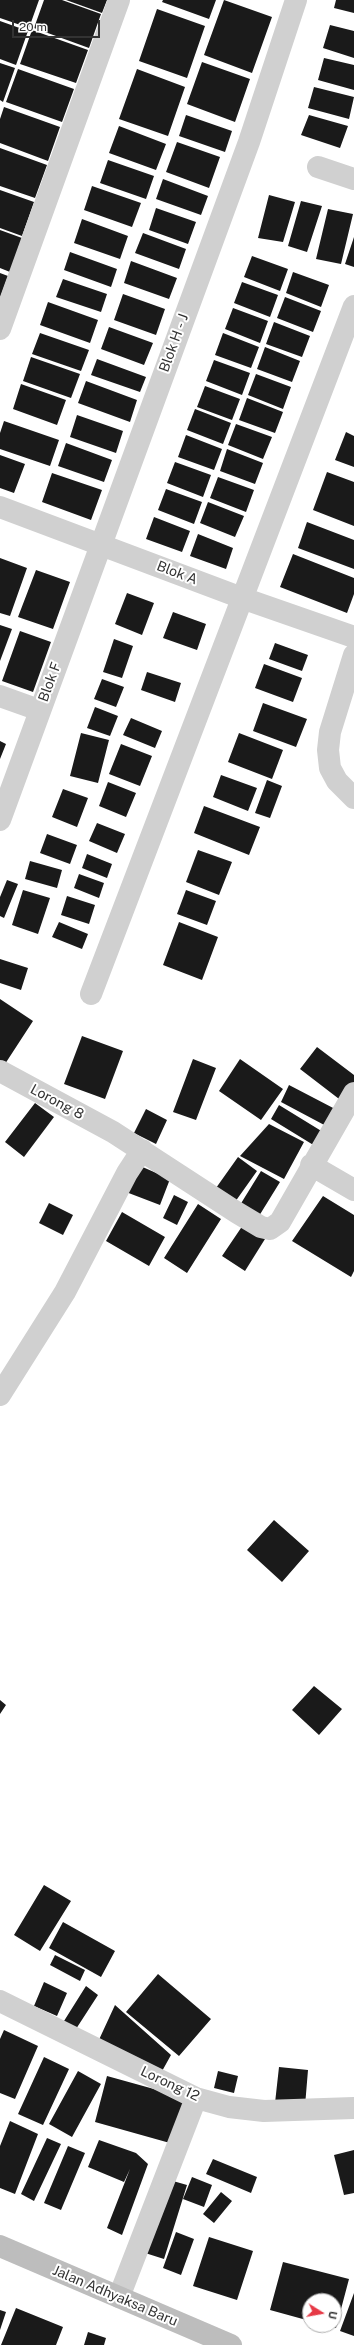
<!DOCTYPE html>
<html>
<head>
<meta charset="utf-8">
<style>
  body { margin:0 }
  #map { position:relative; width:354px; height:2345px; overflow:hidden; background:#fff; font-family:"Public Sans",sans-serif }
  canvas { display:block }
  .north { position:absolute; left:302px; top:2293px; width:40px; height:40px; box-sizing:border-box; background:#fff; border:1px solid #adadad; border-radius:50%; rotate:101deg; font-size:11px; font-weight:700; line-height:16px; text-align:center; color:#333 }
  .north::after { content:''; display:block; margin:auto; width:14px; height:18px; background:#e63946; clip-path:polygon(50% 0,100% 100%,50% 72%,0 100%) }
  .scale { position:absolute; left:12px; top:20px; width:88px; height:18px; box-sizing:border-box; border:2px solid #333; border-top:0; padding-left:5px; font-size:12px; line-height:14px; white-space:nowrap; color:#333; -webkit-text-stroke:3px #fff; paint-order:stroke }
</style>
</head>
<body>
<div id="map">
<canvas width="354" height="2345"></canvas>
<div class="north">U</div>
<div class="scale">20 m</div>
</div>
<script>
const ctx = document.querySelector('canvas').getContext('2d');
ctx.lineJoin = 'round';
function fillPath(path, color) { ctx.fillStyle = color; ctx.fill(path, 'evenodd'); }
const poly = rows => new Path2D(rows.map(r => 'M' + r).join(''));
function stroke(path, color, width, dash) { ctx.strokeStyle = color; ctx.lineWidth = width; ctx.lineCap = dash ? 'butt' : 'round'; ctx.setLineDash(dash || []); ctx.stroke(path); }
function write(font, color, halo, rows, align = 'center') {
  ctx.font = font + ' "Public Sans",sans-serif'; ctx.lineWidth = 4; ctx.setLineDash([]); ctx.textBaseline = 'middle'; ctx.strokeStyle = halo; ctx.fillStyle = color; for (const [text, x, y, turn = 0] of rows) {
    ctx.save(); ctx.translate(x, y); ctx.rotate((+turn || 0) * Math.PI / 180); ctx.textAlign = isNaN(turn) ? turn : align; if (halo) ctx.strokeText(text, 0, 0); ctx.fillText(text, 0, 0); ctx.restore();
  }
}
const building = poly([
  [0,0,39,0,29,28,0,18],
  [44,0,62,0,101,14,89,48,34,28],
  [66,0,107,0,102,13],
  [163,0,216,0,209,19,162,2],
  [224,0,272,17,252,73,204,55],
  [336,0,354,0,354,13,334,8],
  [157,9,205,26,187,78,139,61],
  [0,21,28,31,16,65,0,59],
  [330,25,354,31,354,58,323,48],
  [32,30,88,50,76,83,20,64],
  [324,58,354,65,354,90,318,80],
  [202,62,250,79,235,122,187,104],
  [0,63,15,68,3,102,0,100],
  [18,69,74,89,62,122,6,102],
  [137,69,185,87,168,136,119,119],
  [314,87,354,97,349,119,308,108],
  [4,107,60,127,48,161,0,143,0,119],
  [186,115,232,131,225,152,179,136],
  [309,115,348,126,340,148,301,135],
  [119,126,166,144,156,170,109,153],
  [177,142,220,157,209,188,166,172],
  [0,148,47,165,35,198,0,186],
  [108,160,154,176,146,199,100,183],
  [163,179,208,196,201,215,156,199],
  [92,186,141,203,132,227,84,210],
  [0,190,34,202,22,236,0,228],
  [269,195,295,202,283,242,258,238],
  [301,201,322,206,307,252,288,246],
  [156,208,196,222,188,244,149,230],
  [328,209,353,214,341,264,316,259],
  [82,219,128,236,120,259,74,243],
  [0,230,22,238,10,272,0,268],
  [143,233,186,249,179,269,135,253],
  [354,237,354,267,345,264],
  [70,252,117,269,111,287,64,270],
  [252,256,288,269,280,291,244,277],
  [131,261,177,278,169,299,124,283],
  [293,272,329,285,321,307,286,293],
  [0,273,8,276,0,298],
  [63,279,107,294,101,312,56,297],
  [242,282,278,295,270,317,234,303],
  [123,294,165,309,156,335,114,320],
  [285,297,321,311,313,332,277,318],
  [48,302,98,320,90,343,40,325],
  [233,308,268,321,260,343,225,329],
  [274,322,310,336,302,357,266,344],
  [109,327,153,343,144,365,101,349],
  [40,333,89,350,81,371,32,354],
  [223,333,259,347,251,368,215,355],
  [265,347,300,361,292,382,257,369],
  [31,357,80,374,71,398,23,381],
  [97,359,146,377,140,392,91,375],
  [214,360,250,373,242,395,206,381],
  [256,374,291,387,283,409,248,395],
  [86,381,137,400,130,422,78,403],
  [21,384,66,400,57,425,13,409],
  [205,386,240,399,232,420,197,407],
  [247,398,283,412,275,433,239,420],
  [195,409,231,423,223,444,187,430],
  [77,415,123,431,116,453,70,437],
  [4,421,59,440,50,466,0,449,0,433],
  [236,424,272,437,263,459,228,445],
  [346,432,354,436,354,467,335,460],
  [186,435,222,449,214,470,178,457],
  [66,443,112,460,104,482,58,466],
  [227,449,263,463,255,484,220,471],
  [0,455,25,464,14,493,0,488],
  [175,462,211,475,203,497,167,483],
  [327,472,354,482,354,526,313,510],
  [52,473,102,490,91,520,42,502],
  [218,477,254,490,246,512,210,498],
  [166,489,202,502,194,524,158,510],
  [208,502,244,516,235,537,200,523],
  [154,517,190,531,182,552,146,539],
  [307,522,354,540,354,569,298,548],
  [198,534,233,548,226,569,190,556],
  [293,554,354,578,354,594,347,613,280,587],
  [0,558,27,568,10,616,0,613],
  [36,570,70,582,53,629,18,617],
  [127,593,154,603,142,635,115,624],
  [173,612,206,624,197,650,163,638],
  [0,625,12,629,0,661],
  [20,631,51,642,33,692,2,681],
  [114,639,133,646,122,678,103,672],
  [275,643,308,655,302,671,269,659],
  [264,664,302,678,293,702,255,688],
  [147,672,181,683,175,702,141,690],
  [102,679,124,687,116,707,94,699],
  [263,703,307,719,296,747,253,731],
  [95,707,118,716,110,736,87,728],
  [131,718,162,731,155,748,123,735],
  [81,733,109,740,98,783,70,776],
  [239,733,283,750,272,779,228,762],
  [0,741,6,744,0,759],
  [121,744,152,756,140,786,109,774],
  [221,775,257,788,248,811,213,797],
  [267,780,282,786,270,818,255,813],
  [108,782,136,793,126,817,99,806],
  [63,789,88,798,77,827,52,817],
  [204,806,260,827,249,855,194,833],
  [97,823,125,834,117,853,89,841],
  [47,834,77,845,70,864,40,853],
  [198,850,232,862,219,895,186,882],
  [87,854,112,864,107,878,82,868],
  [30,861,62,870,57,888,25,879],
  [79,874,104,883,99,898,74,888],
  [7,880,18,884,4,918,0,916,0,897],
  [23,890,50,898,38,934,12,925],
  [186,890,216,901,207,925,177,914],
  [67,896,95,905,89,924,61,915],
  [59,922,88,934,82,949,52,937],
  [179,922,218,937,202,980,163,965],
  [0,959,28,968,21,990,0,983],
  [0,999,33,1021,5,1064,0,1061],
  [82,1036,123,1051,105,1099,64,1084],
  [317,1047,354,1075,354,1086,343,1102,300,1069],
  [193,1059,216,1068,196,1120,173,1112],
  [240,1059,283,1089,261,1120,219,1091],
  [289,1085,337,1110,328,1127,281,1102],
  [35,1103,54,1117,24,1157,5,1142],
  [279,1105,323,1132,315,1146,271,1119],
  [146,1109,167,1120,156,1144,134,1133],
  [269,1124,304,1142,284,1179,240,1156],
  [238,1157,257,1171,235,1202,216,1188],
  [138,1165,170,1179,160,1205,126,1192],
  [261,1171,280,1182,259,1216,240,1205],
  [174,1195,188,1202,177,1225,163,1218],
  [323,1196,354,1215,354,1271,351,1277,292,1241],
  [49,1203,73,1215,63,1235,39,1223],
  [198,1204,221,1219,187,1273,164,1258],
  [122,1212,165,1237,149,1266,106,1241],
  [243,1225,265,1239,245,1271,222,1256],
  [274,1520,309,1551,282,1582,247,1550],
  [314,1686,342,1709,319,1735,292,1710],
  [0,1700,6,1705,0,1714],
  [44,1885,71,1901,40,1951,14,1935],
  [63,1922,115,1951,101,1977,49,1948],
  [55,1955,85,1970,80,1981,50,1965],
  [158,1974,211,2019,179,2056,126,2012],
  [44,1982,67,1993,57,2016,34,2006],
  [86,1986,98,1995,76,2029,64,2021],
  [115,2005,171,2055,161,2073,97,2044],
  [4,2030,38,2046,15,2099,0,2093,0,2039],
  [44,2057,69,2069,43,2125,18,2114],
  [279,2067,308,2070,305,2106,275,2103],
  [78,2071,101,2084,72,2137,49,2124],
  [218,2071,238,2076,234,2093,214,2088],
  [107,2076,190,2099,177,2145,95,2122],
  [10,2121,38,2134,15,2194,0,2188,0,2146],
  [47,2138,61,2144,34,2201,21,2194],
  [99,2140,136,2153,148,2164,122,2235,107,2228,130,2169,124,2182,88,2167],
  [68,2146,85,2153,61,2210,44,2203],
  [354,2150,354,2193,344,2195,334,2155],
  [213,2159,257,2177,251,2193,206,2174],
  [192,2177,212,2185,204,2207,183,2199],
  [166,2179,187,2185,164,2259,142,2252],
  [221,2192,232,2201,214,2223,203,2214],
  [176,2232,194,2239,181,2275,163,2268],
  [209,2237,253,2251,237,2300,193,2286],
  [283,2262,349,2279,336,2328,328,2326,334,2325,334,2301,310,2301,310,2321,270,2310],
  [354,2293,354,2336,340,2331],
  [16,2308,63,2327,56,2345,1,2345],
  [0,2310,6,2312,0,2330],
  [88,2332,106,2338,104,2345,84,2345]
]);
const street = poly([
  [318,167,354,179],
  [0,329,119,0],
  [0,507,242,598,354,637],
  [354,655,330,732,328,750,330,768,337,781,354,798],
  [0,696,39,710],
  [0,820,249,142,296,0],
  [91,994,354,306],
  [0,1071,113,1132,236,1212,261,1227,270,1229,280,1222,354,1093],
  [311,1165,354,1190],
  [0,1395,65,1292,127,1173,142,1150],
  [0,2001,196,2098,229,2107,264,2111,354,2108],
  [119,2297,196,2098]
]);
const secondary = poly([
  [0,2246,231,2345]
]);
const streetNames = [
  ["Blok H - J",174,343,-70],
  ["Blok A",177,573,21],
  ["Blok F",50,682,-70],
  ["Lorong 8",57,1102,28],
  ["Lorong 12",170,2084,25],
  ["Jalan Adhyaksa Baru",115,2296,23]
];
fillPath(building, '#1a1a1a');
stroke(street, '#d0d0d0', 22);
stroke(secondary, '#bdbdbd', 22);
write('14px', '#333', '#fff', streetNames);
</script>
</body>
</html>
